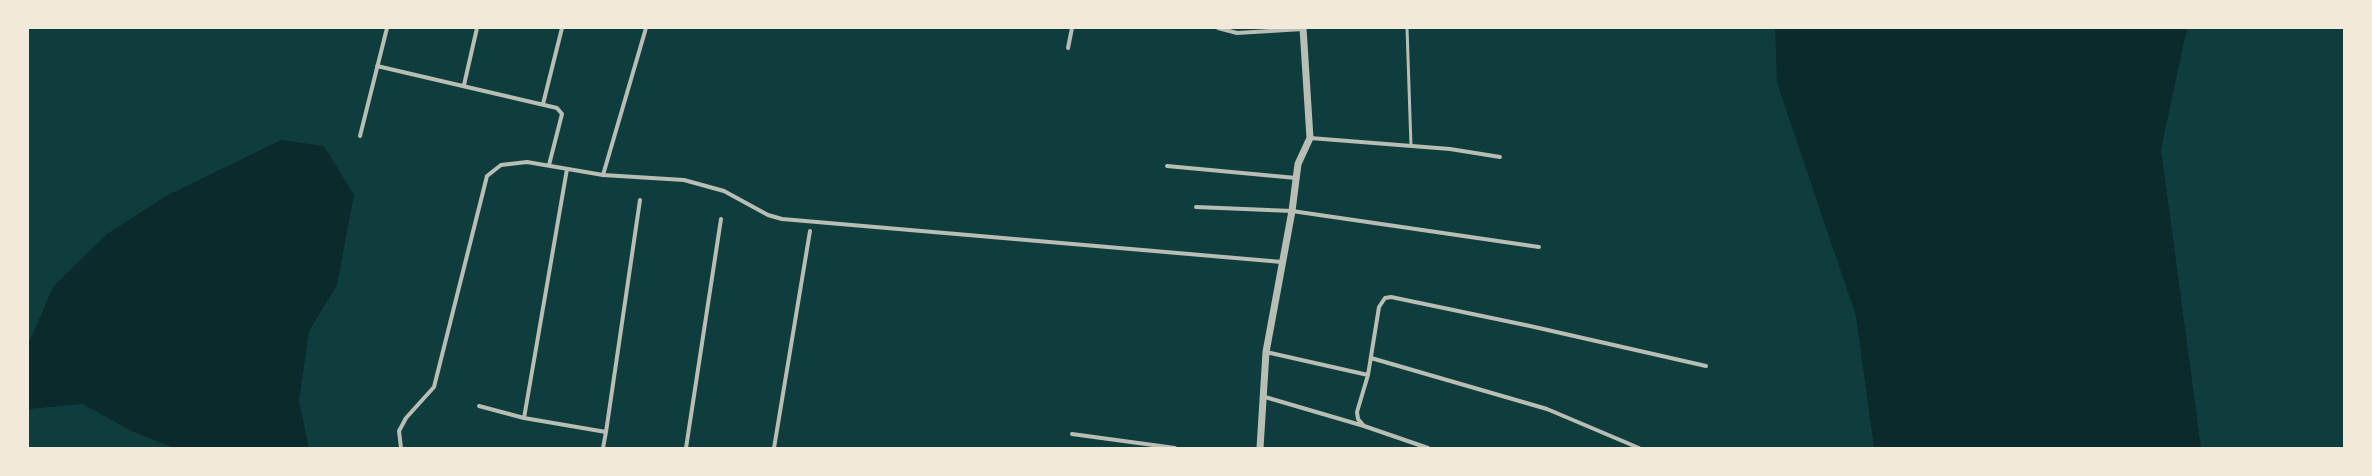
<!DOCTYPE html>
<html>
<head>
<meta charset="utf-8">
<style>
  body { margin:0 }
  #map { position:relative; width:2372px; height:476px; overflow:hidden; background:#0f3d3e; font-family:"DejaVu Sans",sans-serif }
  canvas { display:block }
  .frame { position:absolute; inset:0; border:29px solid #f1e9da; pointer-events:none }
</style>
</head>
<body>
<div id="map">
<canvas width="2372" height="476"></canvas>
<div class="frame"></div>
</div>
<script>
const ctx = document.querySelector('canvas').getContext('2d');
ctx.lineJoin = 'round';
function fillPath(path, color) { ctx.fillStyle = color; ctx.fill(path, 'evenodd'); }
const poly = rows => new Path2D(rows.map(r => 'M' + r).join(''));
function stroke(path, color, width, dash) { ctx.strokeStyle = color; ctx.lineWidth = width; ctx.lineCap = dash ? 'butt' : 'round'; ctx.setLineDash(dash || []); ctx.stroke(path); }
const water = poly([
  [1775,28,2187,28,2161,149,2201,448,1874,448,1856,316,1777,83],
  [281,140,324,146,354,195,337,285,309,331,299,401,309,448,174,448,129,430,83,404,28,409,28,345,53,287,107,234,166,196]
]);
const service = poly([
  [1407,28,1411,146]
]);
const minor = poly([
  [1218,28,1237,33,1303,29],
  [1068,48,1072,28],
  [377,66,557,108,562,114,549,165],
  [464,85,477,28],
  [543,104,562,28],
  [360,136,387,28],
  [1310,138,1450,149,1500,157],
  [1167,166,1296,178],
  [567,169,524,418,606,432,603,448],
  [603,175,646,28],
  [1196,207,1292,211,1539,247],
  [1266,352,1368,375],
  [1371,358,1547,409,1639,448],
  [1265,397,1364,426],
  [479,406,524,418],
  [606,432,640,200],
  [1072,434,1175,448],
  [401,448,399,431,406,418,434,387,487,176,501,165,527,162,603,175,684,180,724,191,768,215,782,219,1282,262],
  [686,448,721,219],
  [774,448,810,231],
  [1428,448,1364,426,1358,419,1357,412,1368,375,1379,307,1385,298,1391,297,1530,326,1706,366]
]);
const tertiary = poly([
  [1260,448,1266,352,1292,211,1298,164,1310,138,1303,28]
]);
fillPath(water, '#0a2a2b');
stroke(service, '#b8beb3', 3);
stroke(minor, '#b8beb3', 4);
stroke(tertiary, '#b8beb3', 7);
</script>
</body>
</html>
